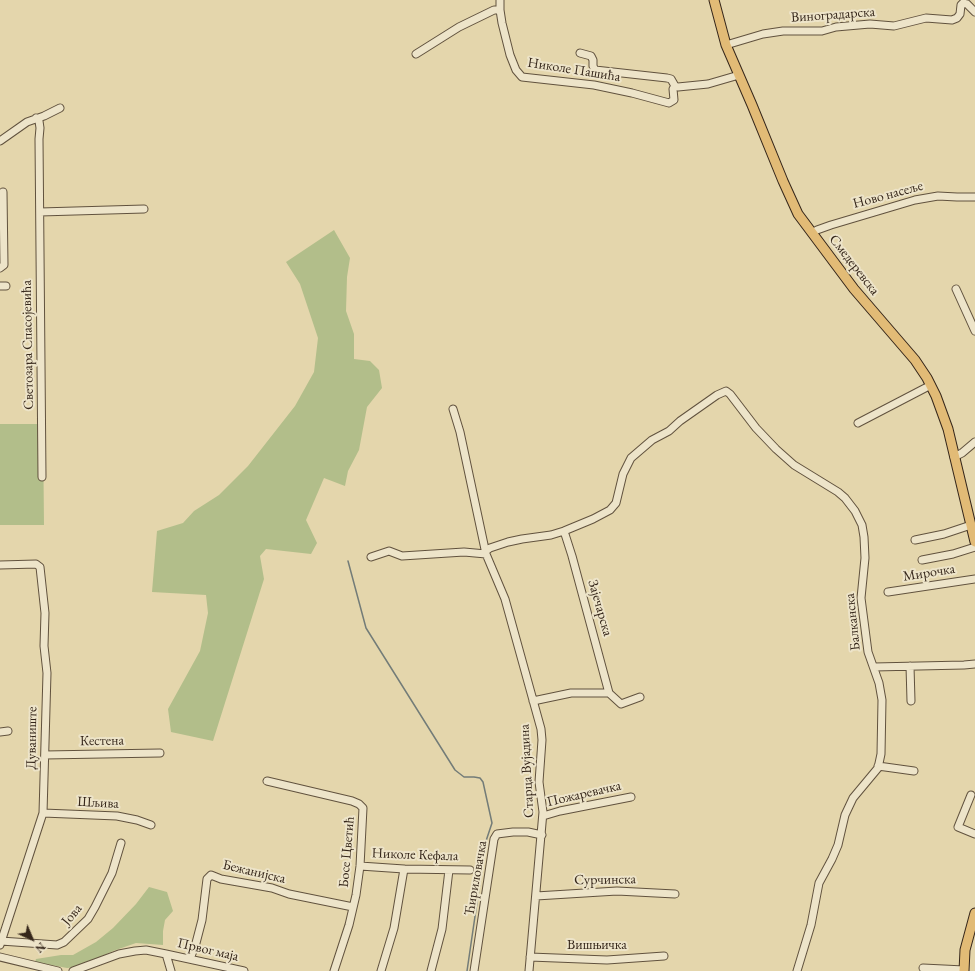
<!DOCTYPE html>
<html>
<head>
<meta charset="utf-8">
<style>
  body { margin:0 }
  #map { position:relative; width:975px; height:971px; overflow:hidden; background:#e4d6ac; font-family:"EB Garamond",serif }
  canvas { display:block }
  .north { position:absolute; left:12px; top:919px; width:40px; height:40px; -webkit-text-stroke:3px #ede4c9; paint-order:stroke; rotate:136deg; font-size:11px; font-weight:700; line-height:16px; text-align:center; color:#35261a }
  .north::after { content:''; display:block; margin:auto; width:14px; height:18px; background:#35261a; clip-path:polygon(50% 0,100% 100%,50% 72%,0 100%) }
</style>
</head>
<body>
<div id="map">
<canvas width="975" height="971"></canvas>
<div class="north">N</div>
</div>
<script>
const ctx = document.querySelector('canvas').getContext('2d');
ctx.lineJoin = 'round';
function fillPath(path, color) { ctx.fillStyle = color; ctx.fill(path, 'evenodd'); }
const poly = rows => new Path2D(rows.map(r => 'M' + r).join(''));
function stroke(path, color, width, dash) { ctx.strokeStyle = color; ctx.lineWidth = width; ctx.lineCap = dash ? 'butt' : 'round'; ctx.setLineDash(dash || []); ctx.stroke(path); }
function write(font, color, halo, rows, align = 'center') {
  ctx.font = font + ' "EB Garamond",serif'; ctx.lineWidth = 4; ctx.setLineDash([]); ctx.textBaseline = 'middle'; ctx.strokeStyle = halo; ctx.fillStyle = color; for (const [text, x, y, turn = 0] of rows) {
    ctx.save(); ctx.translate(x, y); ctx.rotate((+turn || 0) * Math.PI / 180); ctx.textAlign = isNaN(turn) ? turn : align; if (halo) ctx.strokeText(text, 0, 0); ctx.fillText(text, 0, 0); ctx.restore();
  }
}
const green = poly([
  [334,230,350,258,347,277,346,311,354,334,354,359,370,361,379,370,382,388,367,407,359,450,348,471,345,486,324,478,306,520,317,543,311,554,266,549,260,556,264,579,213,741,171,732,168,709,200,651,208,613,206,595,152,592,157,531,183,523,194,511,219,495,248,466,295,406,314,372,318,338,300,284,286,262],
  [0,424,43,424,44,525,0,525],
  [149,887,167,892,173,911,165,920,163,931,163,945,136,943,113,951,79,967,67,968,35,962,36,959,61,955,73,955,96,942,113,928,136,904]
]);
const stream = poly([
  [348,561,366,628,455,770,464,777,474,777,480,778,483,782,492,823,486,841,467,971]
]);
const minor = poly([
  [500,0,500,10],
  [726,45,763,34,783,31,822,31,836,27,870,24,894,26,926,18,952,20,957,18,960,14,961,5,963,3,967,4,975,12],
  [580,53,591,56,593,60,593,66,595,70,667,78,671,79,675,86,678,87,708,84,739,75],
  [416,54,459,27,494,10,500,10,502,23,510,55,516,70,522,77,594,85,632,93,669,103,674,100,673,89,675,86],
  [36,118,39,121,40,128,39,139,42,477],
  [0,141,27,122,44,116,60,108],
  [40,212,144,209],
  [812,233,817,230,831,225,915,200,938,196,957,197,975,197],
  [0,268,4,265,3,192],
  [0,286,6,286],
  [956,289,975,331],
  [453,409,460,432,486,554,505,599,541,729,542,740,539,782,543,812,529,971],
  [858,423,931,385],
  [954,457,962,453,975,442],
  [564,531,572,556,609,693],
  [915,540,944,534,971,525],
  [486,551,490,548,508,542,522,539,551,535,564,531,593,519,610,510,616,503,623,474,631,458,652,440,669,431,680,421,717,395,726,391,730,394,756,428,776,449,794,465,838,492,845,498,855,511,862,525,864,537,865,558,861,598,868,652,879,683,882,700,881,754,878,768,853,798,845,815,838,845,832,859,819,883,811,925,797,971],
  [371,557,389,551,402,556,464,552,486,554],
  [922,560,953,554,975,547],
  [0,565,36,564,40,567,45,613,44,646,47,673,43,813,0,945],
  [888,592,975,579],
  [910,666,911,701],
  [874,667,964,665,975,664],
  [533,701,571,693,609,693,621,704,640,697],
  [0,732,8,731],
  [45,755,160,753],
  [878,766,914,771],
  [267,781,352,801,359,804,363,808,360,866,356,895,349,925,334,971],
  [971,795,958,827,975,834],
  [43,813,117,816,137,820,151,825],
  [543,816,560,811,631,797],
  [360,866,404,869,470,870],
  [536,896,617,891,675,894],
  [1,941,57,945,64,942,88,919,95,907,112,873,121,843],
  [166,954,171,971],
  [0,957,58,971],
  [530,957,607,960,664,956],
  [190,959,196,943,202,920,207,879,211,875,221,879,272,888,289,894,353,907],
  [923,968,964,970],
  [73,971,119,954,135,951,146,950,166,954,244,971],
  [381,971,394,928,404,869],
  [431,971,442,929,449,870],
  [474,971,494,839,497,834,513,832,528,832,542,835]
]);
const major = poly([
  [714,0,726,45,752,105,783,181,798,214,854,289,915,360,927,378,936,396,948,429,975,542],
  [964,971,965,950,975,913]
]);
const streetNames = [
  ["Виноградарска",833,15,-4],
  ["Николе Пашића",574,70,9],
  ["Ново насеље",888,195,-15],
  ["Смедеревска",854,265,52],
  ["Светозара Спасојевића",28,345,-91],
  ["Мирочка",929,573,-9],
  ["Зајечарска",600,608,74],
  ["Балканска",853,622,-96],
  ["Дуваниште",32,738,-89],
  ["Кестена",102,741,-1],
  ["Старца Вујадина",527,771,-93],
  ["Пожаревачка",584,794,-13],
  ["Шљива",98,803,3],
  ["Босе Цветић",347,852,-85],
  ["Николе Кефала",415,855,2],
  ["Бежанијска",254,872,13],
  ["Ћириловачка",476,878,-80],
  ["Сурчинска",605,880,-1],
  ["Јова",72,915,-50],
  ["Вишњичка",597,945],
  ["Првог маја",208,950,13]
];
fillPath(green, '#b2be8a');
stroke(stream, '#737c78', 1.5);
stroke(minor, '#61523e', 9);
stroke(major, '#35261a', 11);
stroke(minor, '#ede4c9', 7);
stroke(major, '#e2bb76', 9);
write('14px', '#35261a', '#ede4c9', streetNames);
</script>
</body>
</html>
